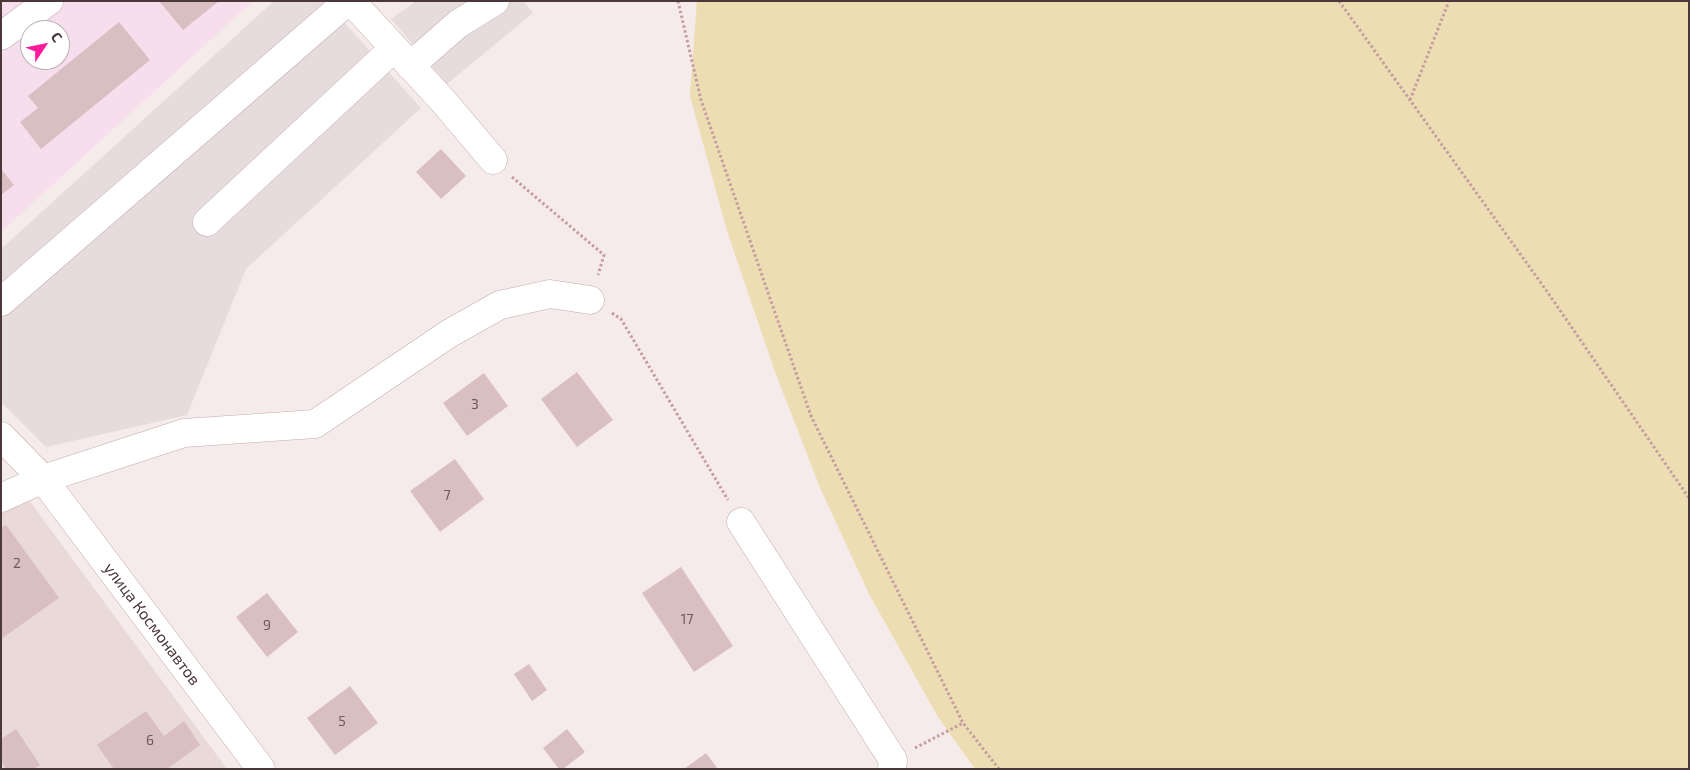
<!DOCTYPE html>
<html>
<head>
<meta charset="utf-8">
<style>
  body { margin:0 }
  #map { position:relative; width:1690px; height:770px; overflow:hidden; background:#f6ebeb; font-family:"Exo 2",sans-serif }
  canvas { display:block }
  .frame { position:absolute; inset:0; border:2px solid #4b383a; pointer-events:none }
  .north { position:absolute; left:20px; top:20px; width:50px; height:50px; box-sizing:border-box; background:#fff; border:1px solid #b7afb0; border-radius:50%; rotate:56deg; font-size:14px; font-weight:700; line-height:20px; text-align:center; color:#4b383a }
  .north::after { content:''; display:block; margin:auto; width:18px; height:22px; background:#ff199b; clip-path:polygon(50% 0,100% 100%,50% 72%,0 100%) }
</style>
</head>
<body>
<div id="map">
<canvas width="1690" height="770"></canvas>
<div class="frame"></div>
<div class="north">С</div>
</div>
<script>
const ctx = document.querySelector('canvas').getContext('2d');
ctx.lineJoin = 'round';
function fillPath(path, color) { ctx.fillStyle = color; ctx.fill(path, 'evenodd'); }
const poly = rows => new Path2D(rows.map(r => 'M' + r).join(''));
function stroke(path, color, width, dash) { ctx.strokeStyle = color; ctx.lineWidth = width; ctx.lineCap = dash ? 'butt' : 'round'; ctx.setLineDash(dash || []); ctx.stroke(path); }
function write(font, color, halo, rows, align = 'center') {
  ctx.font = font + ' "Exo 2",sans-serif'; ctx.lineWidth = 5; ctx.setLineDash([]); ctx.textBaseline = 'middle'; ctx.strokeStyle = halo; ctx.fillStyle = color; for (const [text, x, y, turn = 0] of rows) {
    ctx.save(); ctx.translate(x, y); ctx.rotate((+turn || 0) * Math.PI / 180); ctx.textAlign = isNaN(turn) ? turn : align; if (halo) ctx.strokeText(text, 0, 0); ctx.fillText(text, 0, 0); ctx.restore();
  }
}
const residential = poly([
  [29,500,227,769,1,769,1,513]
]);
const industrial = poly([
  [274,1,325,1,421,108,246,269,187,415,46,447,1,402,1,249],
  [416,1,523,1,533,13,447,84,391,19]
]);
const medical = poly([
  [1,1,253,1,1,232],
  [30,30,60,30,60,60,30,60]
]);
const green = poly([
  [697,1,1689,1,1689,769,975,769,938,717,869,594,821,490,775,372,727,231,690,96]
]);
const building = poly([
  [159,1,219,1,183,30],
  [119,22,150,60,41,149,20,122,38,108,28,96],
  [441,149,466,176,441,199,416,172],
  [1,169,14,185,1,195],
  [577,372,613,420,577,447,541,399],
  [484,373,508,406,467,436,443,403],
  [455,459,484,499,440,532,410,491],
  [6,525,59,598,1,639,1,528],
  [681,567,733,646,694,672,642,593],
  [267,593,298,632,267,657,236,617],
  [529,664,547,690,532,701,514,674],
  [350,686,378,723,335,755,307,718],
  [146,711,164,736,184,721,200,745,167,769,114,769,97,745],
  [16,729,40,765,34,769,6,769,1,761,1,739],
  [567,729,585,752,563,769,559,769,543,748],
  [706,753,718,769,684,769]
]);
const path = poly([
  [678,1,701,100,811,416,963,723,999,769],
  [1339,1,1546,290,1689,498],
  [1410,100,1449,1],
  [512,177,604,255,598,275],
  [612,313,621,319,728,500],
  [915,748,963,723]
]);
const minor = poly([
  [351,1,444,102,493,160],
  [1,36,49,1],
  [410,66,458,24,495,1],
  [207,222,394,48],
  [1,302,348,1],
  [1,436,43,479,261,769],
  [1,498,43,479,184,433,315,424,450,333,500,305,550,294,590,300],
  [741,522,893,760,892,769]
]);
const numberNames = [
  ["3",475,404],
  ["7",447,495],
  ["2",17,563],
  ["17",687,619],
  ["9",267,625],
  ["5",342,721],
  ["6",150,740]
];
const streetNames = [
  ["улица Космонавтов",152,624,53]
];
fillPath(residential, '#ead9d9');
fillPath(industrial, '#e6dcde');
fillPath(medical, '#f7deed');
fillPath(green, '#ecddb2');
fillPath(building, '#d9bfc2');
stroke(minor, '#c3acae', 29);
stroke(path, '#c59da0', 3, [2.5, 2.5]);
stroke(minor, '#fff', 28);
write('14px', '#6e5a5c', null, numberNames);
write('16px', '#4b383a', '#fff', streetNames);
</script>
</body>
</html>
